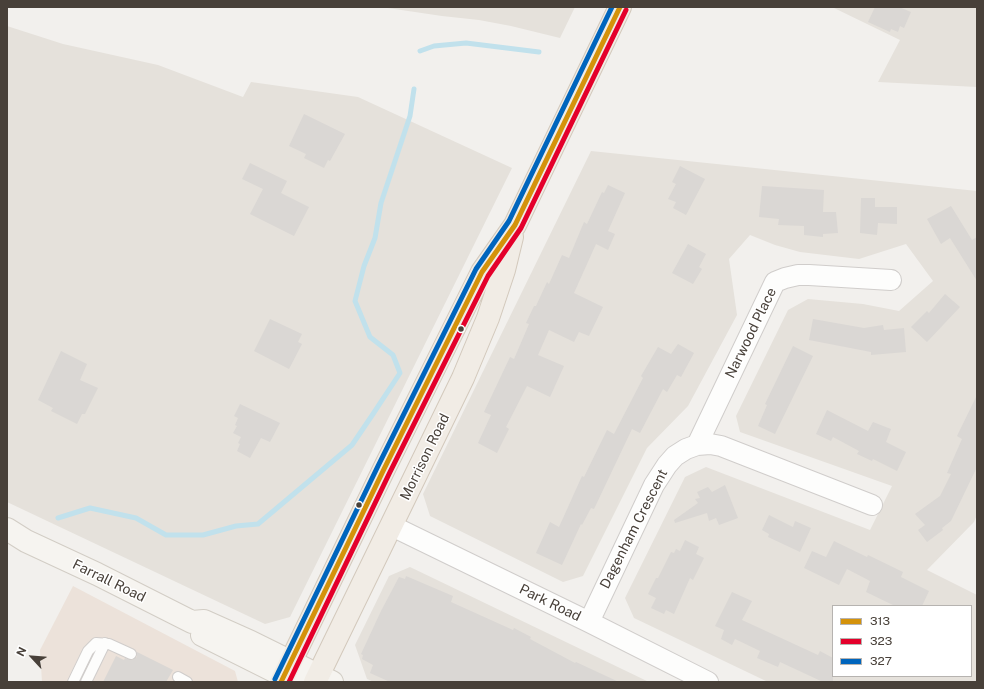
<!DOCTYPE html>
<html>
<head>
<meta charset="utf-8">
<style>
  body { margin:0 }
  #map { position:relative; width:984px; height:689px; overflow:hidden; background:#f2f0ed; font-family:"Public Sans",sans-serif }
  canvas { display:block }
  .frame { position:absolute; inset:0; border:8px solid #484039; pointer-events:none }
  .legend { position:absolute; left:832px; top:605px; width:140px; height:72px; box-sizing:border-box; background:#fff; border:1px solid #b6b3b0; margin:0; padding:5px 7px; list-style:none; font-size:12px; color:#484039 }
  .legend li { display:flex; align-items:center; gap:8px; height:20px }
  .legend b { width:20px; border:1px solid #b6b3b0 }
  .north { position:absolute; left:12px; top:637px; width:40px; height:40px; -webkit-text-stroke:3px #fff; paint-order:stroke; rotate:296deg; font-size:11px; font-weight:700; line-height:16px; text-align:center; color:#484039 }
  .north::after { content:''; display:block; margin:auto; width:14px; height:18px; background:#484039; clip-path:polygon(50% 0,100% 100%,50% 72%,0 100%) }
</style>
</head>
<body>
<div id="map">
<canvas width="984" height="689"></canvas>
<div class="frame"></div>
<ul class="legend">
<li><b style="height:5px;background:#d4920b"></b>313</li>
<li><b style="height:5px;background:#e4002b"></b>323</li>
<li><b style="height:5px;background:#0065bd"></b>327</li>
</ul>
<div class="north">N</div>
</div>
<script>
const ctx = document.querySelector('canvas').getContext('2d');
ctx.lineJoin = 'round';
function fillPath(path, color) { ctx.fillStyle = color; ctx.fill(path, 'evenodd'); }
const poly = rows => new Path2D(rows.map(r => 'M' + r).join(''));
function stroke(path, color, width, dash) { ctx.strokeStyle = color; ctx.lineWidth = width; ctx.lineCap = dash ? 'butt' : 'round'; ctx.setLineDash(dash || []); ctx.stroke(path); }
function write(font, color, halo, rows, align = 'center') {
  ctx.font = font + ' "Public Sans",sans-serif'; ctx.lineWidth = 3; ctx.setLineDash([]); ctx.textBaseline = 'middle'; ctx.strokeStyle = halo; ctx.fillStyle = color; for (const [text, x, y, turn = 0] of rows) {
    ctx.save(); ctx.translate(x, y); ctx.rotate((+turn || 0) * Math.PI / 180); ctx.textAlign = isNaN(turn) ? turn : align; if (halo) ctx.strokeText(text, 0, 0); ctx.fillText(text, 0, 0); ctx.restore();
  }
}
const residential = poly([
  [381,7,575,7,560,38,511,26,479,20,442,16],
  [832,7,977,7,977,87,878,82,900,40],
  [7,26,63,44,158,65,243,97,251,82,358,97,512,168,290,617,265,624,7,502],
  [591,151,977,191,977,515,974,522,927,570,977,595,977,682,768,682,634,618,625,598,685,477,706,467,870,530,892,486,740,432,736,416,788,310,808,299,863,304,899,311,933,281,906,244,859,259,800,252,775,245,750,235,729,259,737,315,688,406,647,448,583,576,563,582,430,516,423,494],
  [833,606,971,606,971,676,833,676],
  [410,567,649,682,374,682,367,679,355,645,389,576]
]);
const commercial = poly([
  [73,586,235,671,238,682,42,682,40,650]
]);
const stream = poly([
  [420,51,434,46,466,43,539,52],
  [58,518,90,508,136,518,166,535,203,535,236,526,258,524,352,445,373,414,400,373,393,355,370,337,355,301,364,266,375,238,381,203,410,116,414,89]
]);
const building = poly([
  [875,7,899,7,911,12,904,28,900,26,898,32,891,29,890,32,868,22],
  [304,114,345,134,330,161,328,160,324,168,304,158,306,154,289,146],
  [250,163,287,181,281,193,309,207,294,236,250,214,263,189,242,179],
  [680,166,705,179,686,215,673,208,676,202,668,199,676,184,672,182],
  [608,185,625,193,608,231,615,234,608,250,596,244,574,293,603,307,589,336,579,332,574,342,549,330,538,355,564,366,550,397,527,386,506,427,509,429,497,453,478,443,491,415,484,412,510,357,514,359,529,324,526,323,534,306,536,306,547,282,549,284,562,255,569,258,584,222,587,224,602,192,604,193],
  [762,186,824,190,823,212,836,212,838,233,823,234,823,237,804,235,804,226,778,225,779,219,759,217],
  [861,198,875,198,875,207,897,207,897,224,878,223,877,235,860,233],
  [951,206,972,240,977,237,977,281,950,238,941,244,927,219],
  [688,244,706,254,699,267,702,269,693,284,672,273],
  [945,294,960,307,927,342,911,327,927,311,929,313],
  [270,319,302,334,298,342,302,344,289,369,254,351],
  [813,319,864,328,883,325,884,330,904,328,906,352,871,355,871,352,809,340],
  [678,344,694,353,681,377,677,375,667,392,663,389,640,433,632,429,594,509,591,508,582,525,581,524,562,565,536,553,550,522,559,527,582,476,584,477,607,430,614,434,643,378,641,376,658,347,671,354],
  [793,346,813,356,775,434,758,426,767,405,765,404],
  [61,351,87,364,80,380,98,388,85,414,82,414,77,424,51,411,53,408,38,400],
  [977,395,977,467,951,521,942,528,943,530,927,542,918,530,925,525,915,514,940,496,951,474,947,473,962,439,957,436],
  [240,404,280,423,270,442,261,438,250,458,237,451,240,444,238,443,241,437,233,433,237,426,235,425,238,418,234,416],
  [827,410,868,431,873,422,891,429,886,442,906,452,897,471,873,459,872,461,857,454,859,451,833,437,831,441,816,434],
  [725,485,738,518,719,525,716,518,709,521,707,513,675,523,674,520,698,503,695,499,700,498,697,492,708,487,712,492],
  [769,515,793,527,795,521,811,528,800,552,768,537,769,534,762,530],
  [685,540,699,547,696,554,704,558,693,580,690,578,674,614,666,610,664,614,651,608,656,598,648,594,656,578,658,578,671,552,674,553,676,549,680,551],
  [834,541,867,557,868,555,903,572,901,577,929,591,922,606,895,606,866,592,870,581,847,569,839,585,804,568,812,551,826,557],
  [406,576,453,596,451,602,513,630,514,628,531,637,530,639,575,663,576,662,619,682,390,682,370,673,373,665,362,659,363,655,361,654,381,611,399,577,405,579],
  [732,592,752,601,742,620,818,655,820,651,833,658,833,682,823,682,780,662,778,667,757,658,760,651,735,639,732,645,721,639,724,630,715,626],
  [137,652,173,670,166,682,103,682,116,656,124,660,125,658,132,660,137,657]
]);
const lane = poly([
  [178,677,187,682],
  [73,682,88,651,96,643,109,644,131,654],
  [86,682,105,643]
]);
const street = poly([
  [697,445,775,282,785,278,798,275,809,275,891,280],
  [392,526,589,622,708,682],
  [589,622,654,485,667,465,675,456,686,449,697,445,710,444,721,446,872,505]
]);
const secondary = poly([
  [7,529,26,541,97,574,192,622,204,621,251,642,332,682],
  [202,635,296,682]
]);
const primary = poly([
  [281,682,384,469,482,272,515,225,620,7],
  [315,682,463,378,488,318,504,270,512,237]
]);
const bus1 = poly([
  [281,682,384,469,482,272,515,225,620,7]
]);
const bus2 = poly([
  [289,682,390,472,488,276,521,228,626,10]
]);
const bus3 = poly([
  [275,679,378,466,476,269,509,221,612,7]
]);
const markers = [
  [461,329,3.5,"#484039"],
  [359,505,3.5,"#484039"]
];
const streetNames = [
  ["Narwood Place",751,333,-64],
  ["Morrison Road",425,457,-64],
  ["Dagenham Crescent",634,529,-63],
  ["Farrall Road",109,581,26],
  ["Park Road",550,603,26]
];
fillPath(residential, '#e5e1db');
fillPath(commercial, '#ece2da');
stroke(stream, '#c1e1ec', 5);
fillPath(building, '#dad7d4');
stroke(lane, '#d0cdcb', 12);
stroke(street, '#d0cdcb', 22);
stroke(secondary, '#d2cdc5', 24);
stroke(primary, '#d3c9bc', 24);
stroke(lane, '#fdfdfc', 10);
stroke(street, '#fdfdfc', 20);
stroke(secondary, '#f6f4f0', 22);
stroke(primary, '#f1ece5', 22);
stroke(bus1, '#d4920b', 5);
stroke(bus2, '#e4002b', 5);
stroke(bus3, '#0065bd', 5);
for (const [x, y, r, color] of markers) { const dot = new Path2D(); dot.arc(x, y, r, 0, 2 * Math.PI); ctx.fillStyle = color; ctx.fill(dot); stroke(dot, '#fff', 1.5); }
write('14px', '#484039', '#fff', streetNames);
</script>
</body>
</html>
